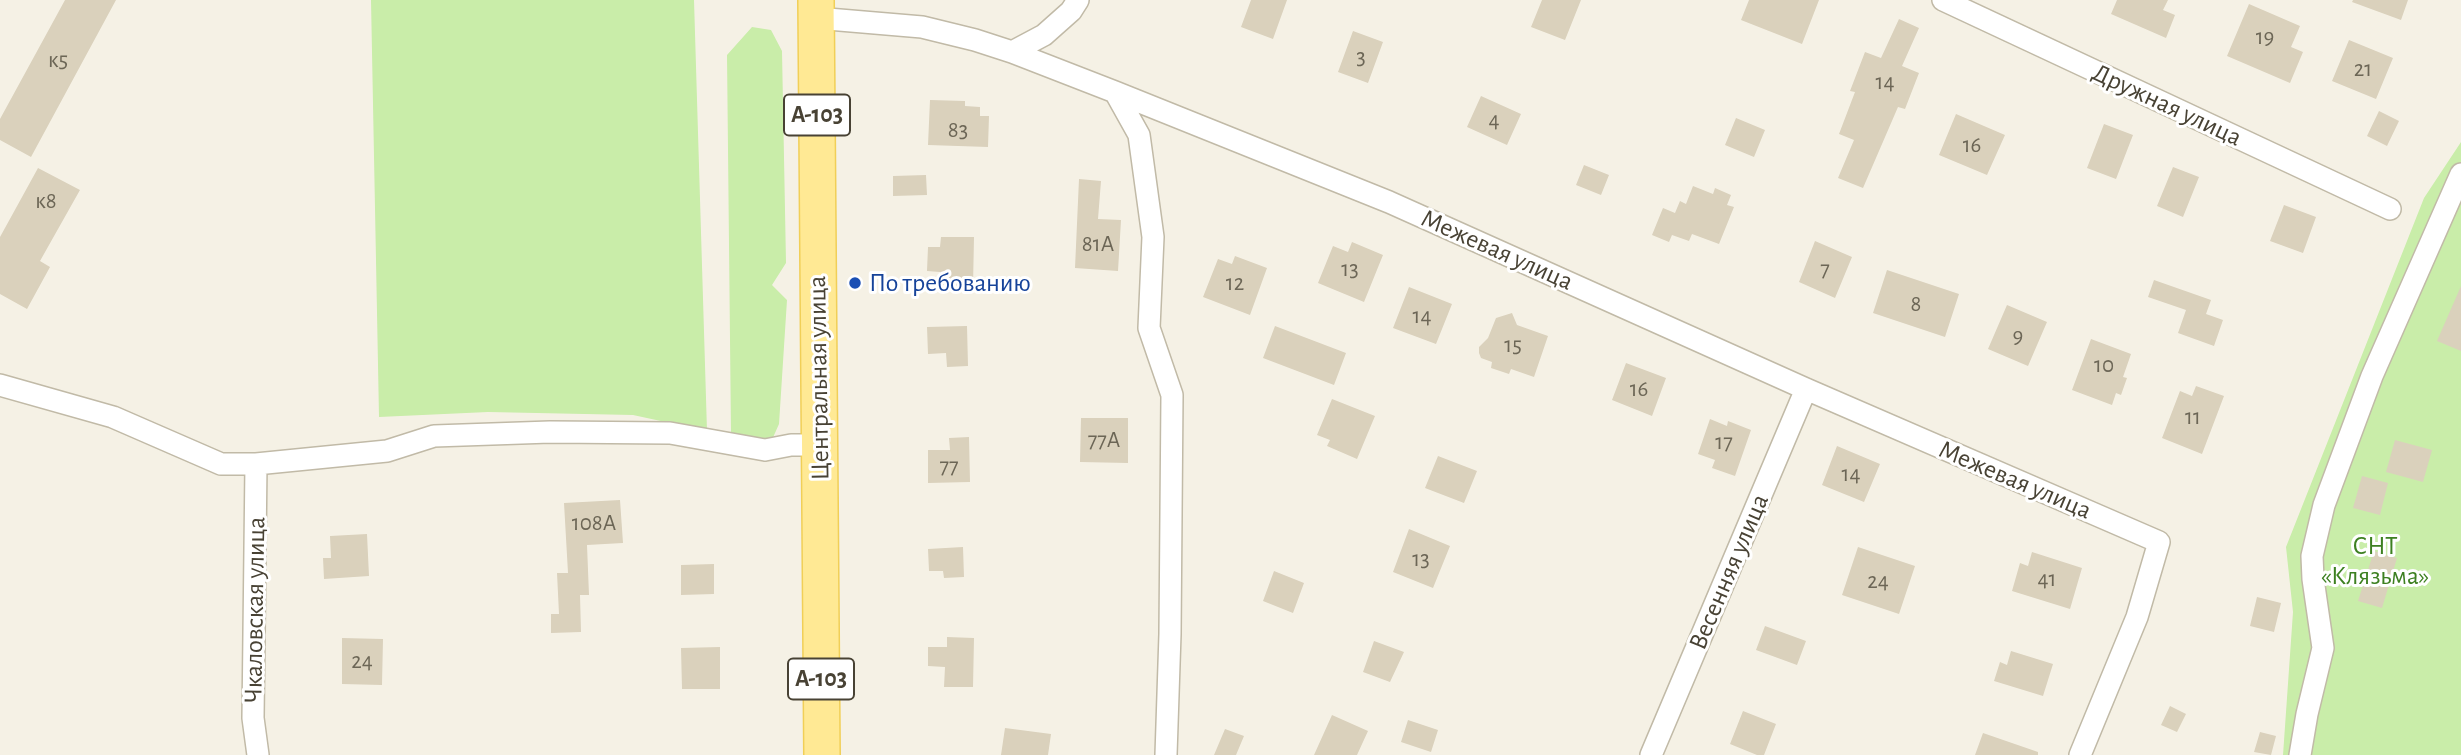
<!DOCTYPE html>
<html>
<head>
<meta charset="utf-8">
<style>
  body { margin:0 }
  canvas { display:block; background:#f5f1e5 }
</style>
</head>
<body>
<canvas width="2461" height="755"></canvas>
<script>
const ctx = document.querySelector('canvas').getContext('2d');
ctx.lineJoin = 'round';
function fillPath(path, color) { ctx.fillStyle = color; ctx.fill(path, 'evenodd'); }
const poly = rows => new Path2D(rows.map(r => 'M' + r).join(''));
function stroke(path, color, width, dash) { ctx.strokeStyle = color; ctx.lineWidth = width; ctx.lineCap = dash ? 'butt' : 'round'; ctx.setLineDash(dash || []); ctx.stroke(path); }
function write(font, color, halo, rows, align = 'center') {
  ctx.font = font + ' "Alegreya Sans",sans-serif'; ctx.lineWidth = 6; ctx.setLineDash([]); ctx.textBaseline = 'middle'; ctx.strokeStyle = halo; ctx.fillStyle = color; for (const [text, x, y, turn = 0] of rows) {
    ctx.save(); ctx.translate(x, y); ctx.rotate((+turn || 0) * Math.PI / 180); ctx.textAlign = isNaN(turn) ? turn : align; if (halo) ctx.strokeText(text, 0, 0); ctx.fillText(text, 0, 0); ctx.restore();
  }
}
const green = poly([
  [371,0,694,0,707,431,633,415,488,412,379,417],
  [752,27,771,30,782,51,786,263,772,285,787,300,779,424,771,442,731,434,727,55],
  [2461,142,2461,755,2283,755,2293,612,2286,547,2424,198]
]);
const building = poly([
  [65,0,116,0,31,157,0,140,0,119],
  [1251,0,1287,0,1273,39,1241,27],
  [1542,0,1581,0,1565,40,1531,27],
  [1749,0,1819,0,1802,44,1741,20],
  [2117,0,2168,0,2163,10,2175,15,2166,38,2111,14],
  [2353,0,2408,0,2401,20,2352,2],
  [2249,4,2300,26,2291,47,2303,52,2290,83,2227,56],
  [1899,19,1919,28,1902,66,1919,73,1905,109,1898,107,1863,188,1838,178,1854,140,1839,134,1855,92,1850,91,1865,52,1881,58],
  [1353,31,1383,42,1368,83,1338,72],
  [2349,40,2393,58,2376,99,2332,81],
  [1481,96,1521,114,1507,145,1467,127],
  [930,100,965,101,965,106,980,107,980,116,989,116,988,147,928,145],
  [2379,111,2399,121,2387,146,2367,136],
  [1956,114,2005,135,1987,175,1939,155],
  [1736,118,1765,130,1754,157,1725,145],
  [2104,124,2133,135,2116,179,2087,168],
  [1584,165,1609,175,1601,195,1576,185],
  [2173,167,2199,177,2183,217,2157,206],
  [38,168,80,190,40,261,50,267,27,309,0,294,0,237],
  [926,175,927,195,893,196,893,176],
  [1079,179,1101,181,1098,219,1121,220,1118,271,1075,268],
  [1693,186,1713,194,1715,188,1731,195,1727,205,1734,207,1719,244,1692,234,1689,241,1672,235,1669,242,1652,235,1663,208,1675,213,1680,201,1686,204],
  [2284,205,2316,217,2303,253,2270,241],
  [941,237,974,237,973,286,940,285,940,272,927,271,928,247,940,247],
  [1815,241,1852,257,1835,298,1799,282],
  [1352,242,1383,255,1364,302,1318,283,1333,246,1348,252],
  [1235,256,1267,268,1250,315,1203,297,1218,259,1232,264],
  [1887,270,1959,294,1945,337,1873,313],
  [2154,280,2211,300,2206,314,2223,320,2214,346,2178,333,2186,310,2148,297],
  [2461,286,2461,351,2437,341],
  [1409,287,1452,304,1436,344,1393,328],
  [2007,305,2047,322,2028,366,1988,349],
  [1512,313,1517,325,1548,336,1534,377,1511,369,1509,374,1491,368,1492,362,1481,358,1479,353,1479,347,1488,338,1496,318],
  [967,326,968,366,947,367,946,353,928,354,927,327],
  [1275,326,1346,353,1334,385,1263,358],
  [2091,339,2131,354,2123,377,2127,378,2121,395,2116,393,2112,405,2072,390],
  [1626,363,1666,378,1652,416,1612,400],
  [2196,386,2224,396,2202,454,2162,438,2180,391,2192,396],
  [1332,399,1375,416,1357,459,1327,446,1330,440,1317,435],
  [1081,418,1128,418,1128,463,1080,462],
  [1710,419,1727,426,1728,421,1751,430,1735,476,1712,468,1715,460,1698,454],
  [969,437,970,482,928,483,928,450,950,450,949,438],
  [2395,440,2432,450,2423,482,2386,472],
  [1837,446,1880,464,1864,502,1822,485],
  [1438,456,1477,471,1464,503,1425,488],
  [2362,476,2388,483,2380,515,2353,508],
  [620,500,623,543,587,545,589,595,580,595,581,632,551,633,551,614,559,614,557,573,568,573,564,503],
  [1409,529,1450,546,1433,588,1393,572],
  [367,534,369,576,324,579,323,558,331,558,330,536],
  [963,547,964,577,944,578,943,571,929,571,928,549],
  [1858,547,1915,566,1899,614,1842,595],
  [2374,551,2397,558,2382,608,2358,601],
  [2032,552,2082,568,2070,609,2012,591,2020,563,2028,566],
  [714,564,714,594,681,595,681,565],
  [1274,571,1304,583,1293,613,1263,601],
  [2257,597,2281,603,2274,632,2250,626],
  [1765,626,1806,641,1797,665,1756,650],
  [947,637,974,638,973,687,944,687,945,667,928,666,928,647,947,647],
  [342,638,383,639,382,685,342,684],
  [1374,641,1404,652,1390,682,1363,672],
  [720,647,720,689,682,689,681,648],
  [2011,651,2053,664,2043,696,1994,681,2000,662,2007,665],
  [2170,706,2186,714,2177,732,2161,725],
  [1743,711,1776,724,1764,755,1757,755,1730,744],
  [1332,715,1368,731,1357,755,1314,755],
  [1408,720,1438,730,1431,752,1401,742],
  [1005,728,1051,734,1048,755,1001,755],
  [1225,729,1244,736,1236,755,1214,755],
  [2260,732,2276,736,2271,755,2254,752],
  [1983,733,2038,752,2038,755,1975,755]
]);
const street = poly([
  [1943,0,2390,209],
  [816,18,922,27,975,40,1012,52,1115,92,1389,202,1806,389,2159,542,2137,617,2080,755],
  [1012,52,1044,35,1071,11,1078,0],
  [1115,92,1139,135,1153,237,1149,328,1172,395,1170,634,1166,755],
  [0,385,113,417,221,464,256,464,387,451,434,436,550,432,670,433,765,450,791,445,820,445],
  [256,464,253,718,258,755],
  [1651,755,1806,389],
  [2300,755,2307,714,2323,648,2313,579,2312,556,2324,505,2372,376,2461,174]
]);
const primary = poly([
  [816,0,822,755]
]);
const markers = [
  [855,283,7,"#1a4fb4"]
];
const numberNames = [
  ["19",2265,37],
  ["3",1361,57],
  ["к5",58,60],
  ["21",2363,69],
  ["14",1885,82],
  ["4",1494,120],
  ["83",958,130],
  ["16",1972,145],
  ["к8",46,201],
  ["81А",1098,244],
  ["13",1350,269],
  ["7",1825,269],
  ["12",1235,283],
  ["8",1916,304],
  ["14",1422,316],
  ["9",2018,336],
  ["15",1513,345],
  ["10",2104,365],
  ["16",1639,389],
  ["11",2193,417],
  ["77А",1104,440],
  ["17",1724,442],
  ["77",949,466],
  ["14",1851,474],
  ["108А",594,523],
  ["13",1421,559],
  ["41",2047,579],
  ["24",1878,581],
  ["24",362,661]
];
const shields = [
  [817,115,66],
  [821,679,66]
];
const shieldNames = [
  ["А-103",817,115],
  ["А-103",821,679]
];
const streetNames = [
  ["Дружная улица",2167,105,25],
  ["Межевая улица",1497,250,24],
  ["Центральная улица",819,378,-91],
  ["Межевая улица",2015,480,23],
  ["Весенняя улица",1729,572,-67],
  ["Чкаловская улица",255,610,-89]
];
const transitNames = [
  ["По требованию",869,283]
];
const parkNames = [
  ["СНТ",2375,546],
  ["«Клязьма»",2375,576]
];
fillPath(green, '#c9eda9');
fillPath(building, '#dad1bc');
stroke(street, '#c1baa7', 24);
stroke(primary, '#f1cf57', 38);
stroke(street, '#fff', 21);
stroke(primary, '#ffe994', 35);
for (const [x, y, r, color] of markers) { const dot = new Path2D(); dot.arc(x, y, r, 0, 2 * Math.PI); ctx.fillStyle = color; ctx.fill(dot); stroke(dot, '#fff', 2.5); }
write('23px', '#6c6656', null, numberNames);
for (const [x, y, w] of shields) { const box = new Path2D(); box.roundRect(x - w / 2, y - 20.5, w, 41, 5); ctx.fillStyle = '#fff'; ctx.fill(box); stroke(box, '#484234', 2); }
write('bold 24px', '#484234', null, shieldNames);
write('26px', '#484234', '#fff', streetNames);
write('26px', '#164399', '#fff', transitNames, 'left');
write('26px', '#3d8021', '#fff', parkNames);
</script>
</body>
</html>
